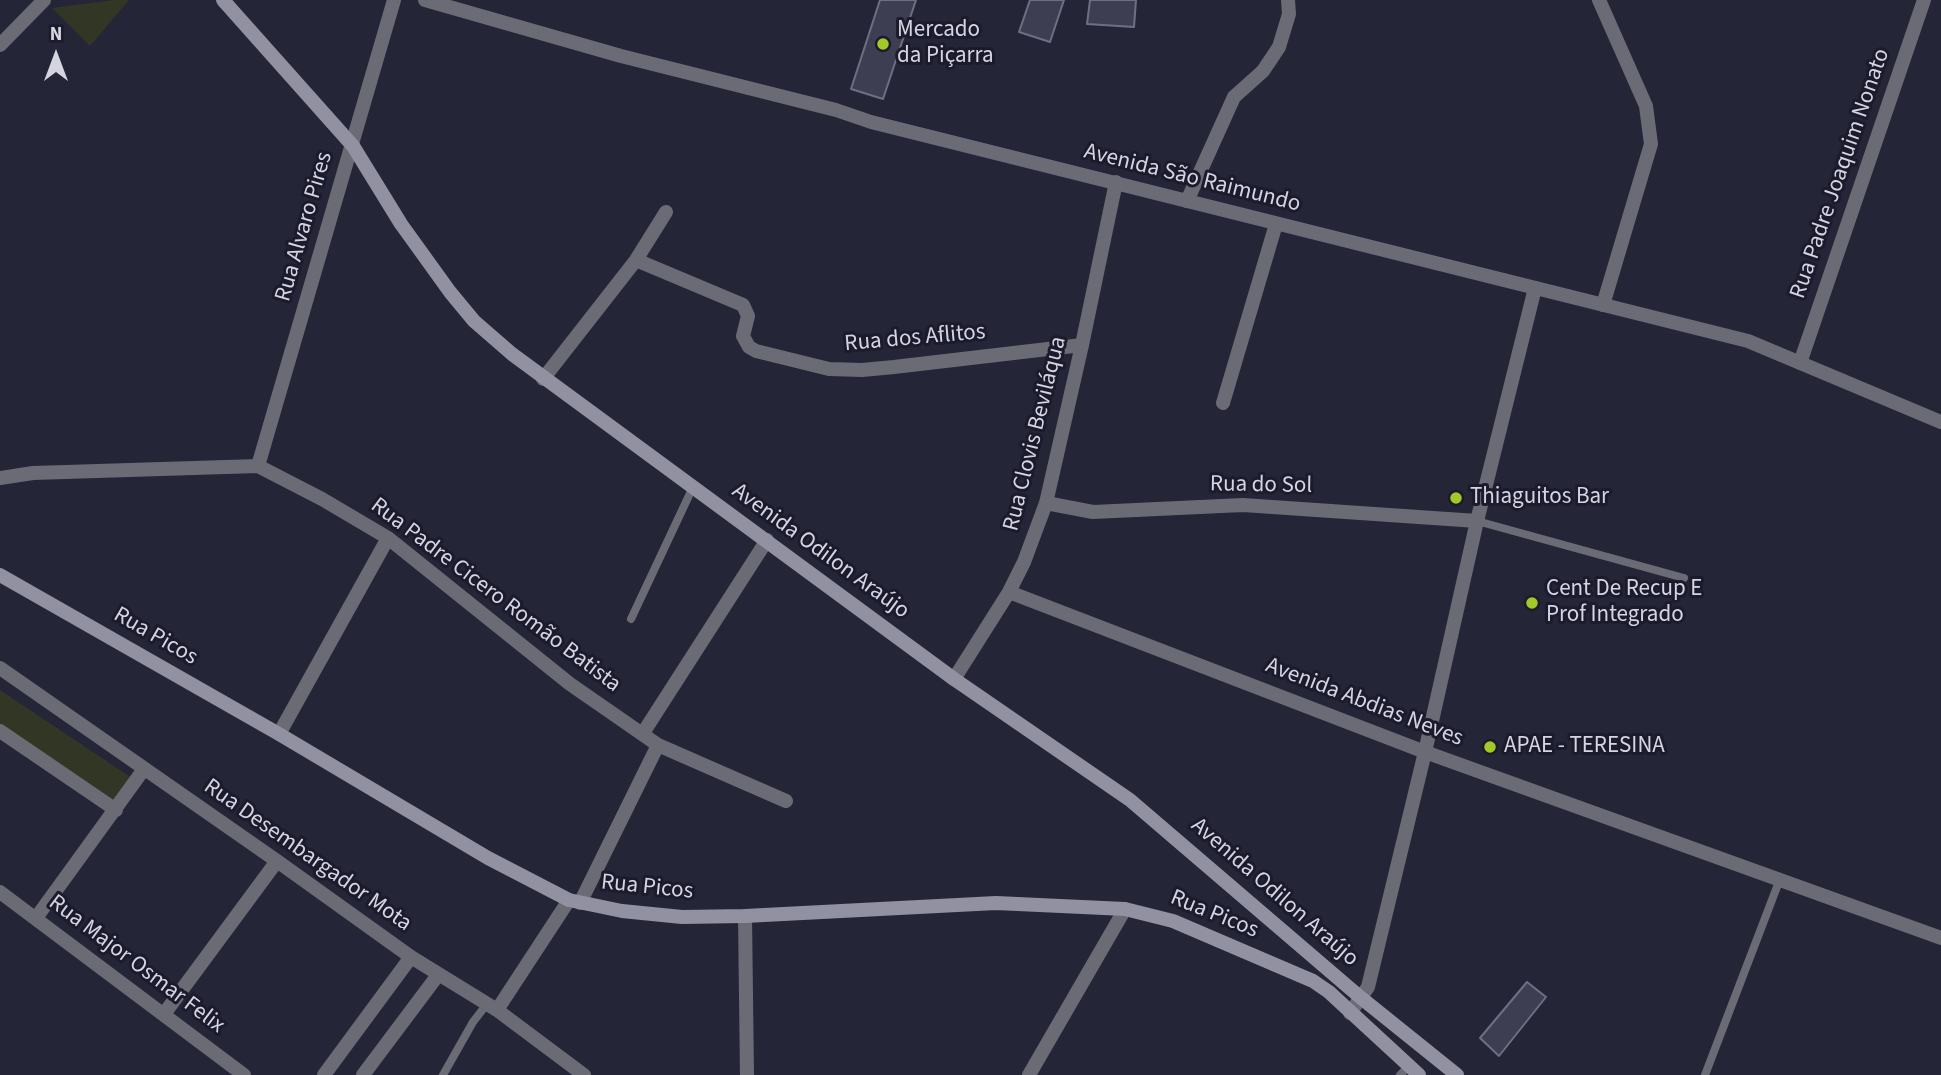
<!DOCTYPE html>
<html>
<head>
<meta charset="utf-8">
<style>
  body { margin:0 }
  #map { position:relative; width:1941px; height:1075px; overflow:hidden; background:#252538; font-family:"Source Sans 3",sans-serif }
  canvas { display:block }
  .north { position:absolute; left:21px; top:21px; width:70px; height:70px; -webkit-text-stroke:5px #1c1b2e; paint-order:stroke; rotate:0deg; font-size:19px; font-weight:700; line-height:28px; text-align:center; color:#d5d5e2 }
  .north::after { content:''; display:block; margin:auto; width:24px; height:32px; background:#d5d5e2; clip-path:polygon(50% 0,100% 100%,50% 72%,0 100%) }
</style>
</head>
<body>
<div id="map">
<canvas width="1941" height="1075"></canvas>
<div class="north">N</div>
</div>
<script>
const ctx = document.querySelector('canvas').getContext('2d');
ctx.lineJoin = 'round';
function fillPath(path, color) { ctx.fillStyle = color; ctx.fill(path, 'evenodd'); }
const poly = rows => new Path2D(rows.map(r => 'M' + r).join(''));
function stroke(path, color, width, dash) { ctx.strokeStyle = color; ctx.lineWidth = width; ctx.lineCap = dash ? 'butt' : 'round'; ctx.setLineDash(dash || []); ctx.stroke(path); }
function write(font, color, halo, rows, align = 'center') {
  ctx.font = font + ' "Source Sans 3",sans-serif'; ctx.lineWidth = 6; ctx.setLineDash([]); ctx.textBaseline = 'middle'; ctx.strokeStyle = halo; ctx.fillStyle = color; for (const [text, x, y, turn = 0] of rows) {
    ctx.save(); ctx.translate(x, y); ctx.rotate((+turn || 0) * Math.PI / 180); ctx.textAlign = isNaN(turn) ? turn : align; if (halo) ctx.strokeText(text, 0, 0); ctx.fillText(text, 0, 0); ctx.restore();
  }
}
const green = poly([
  [114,0,129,0,90,46,52,8],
  [0,690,132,778,117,802,0,724]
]);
const building = poly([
  [880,0,916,0,883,99,851,89,880,0],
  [1030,0,1064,0,1050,42,1019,32,1030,0],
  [1090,0,1136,0,1134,27,1087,24,1090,0],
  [1527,982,1546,997,1499,1056,1480,1038,1527,982]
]);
const service = poly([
  [1477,521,1684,578],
  [631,619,693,487],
  [443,1075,473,1022,487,1004],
  [1400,1075,1409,1066],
  [1705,1075,1780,879]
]);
const minor = poly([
  [1599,0,1646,106,1651,144,1603,305],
  [0,45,44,0],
  [1187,201,1234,97,1263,71,1279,47,1289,14,1288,0],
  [636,260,743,305,748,316,743,336,749,347,756,351,829,369,862,370,894,367,1082,345],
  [1800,363,1924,0],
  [543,379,636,260,666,212],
  [1223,403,1276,224],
  [258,466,394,0],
  [0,478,33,473,258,466,322,499,388,538,570,684,658,745,786,801],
  [1046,503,1093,512,1243,505,1477,521],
  [0,668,277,861,411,957,497,1010,584,1075],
  [0,731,116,810],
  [643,733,767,540],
  [279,734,388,538],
  [0,892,244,1075],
  [580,903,658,745],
  [745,916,747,1075],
  [36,918,144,769],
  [497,1010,569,900],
  [1350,1013,1368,987,1425,752,1477,521,1535,288],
  [164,1014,277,861],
  [324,1075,411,957],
  [363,1075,438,975],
  [1029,1075,1125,909]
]);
const tertiary = poly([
  [425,0,621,56,836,110,871,122,1748,341,1941,422],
  [1009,592,1425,752,1941,938],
  [954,679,1009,592,1024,562,1046,503,1082,345,1116,182]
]);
const secondary = poly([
  [223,0,353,146,401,224,450,292,474,321,512,354,954,679,1130,800,1360,997,1457,1075],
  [0,575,279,734,488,858,569,900,622,911,682,917,745,916,996,903,1125,909,1173,921,1313,981,1329,992,1419,1075]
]);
const markers = [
  [883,44,7,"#a2c928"],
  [1456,498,7,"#a2c928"],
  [1532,603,7,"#a2c928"],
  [1490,747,7,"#a2c928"]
];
const poiNames = [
  ["Mercado",897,31],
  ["da Piçarra",897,57],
  ["Thiaguitos Bar",1470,498],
  ["Cent De Recup E",1546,590],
  ["Prof Integrado",1546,616],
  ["APAE - TERESINA",1504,747]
];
const streetNames = [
  ["Rua Padre Joaquim Nonato",1841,174,-71],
  ["Avenida São Raimundo",1192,179,14],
  ["Rua Alvaro Pires",305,227,-74],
  ["Rua dos Aflitos",915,339,-5],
  ["Rua Clovis Beviláqua",1036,434,-76],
  ["Rua do Sol",1261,486,1],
  ["Avenida Odilon Araújo",820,552,36],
  ["Rua Padre Cicero Romão Batista",495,596,37],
  ["Rua Picos",155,637,30],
  ["Avenida Abdias Neves",1364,703,21],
  ["Rua Desembargador Mota",307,856,35],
  ["Rua Picos",647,888,6],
  ["Avenida Odilon Araújo",1274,893,41],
  ["Rua Picos",1214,915,22],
  ["Rua Major Osmar Felix",136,965,37]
];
fillPath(green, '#313724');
fillPath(building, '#3e3e53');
stroke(building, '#6e6e85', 2);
stroke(service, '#6b6b75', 8);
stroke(minor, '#6b6b75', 14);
stroke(tertiary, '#6b6b75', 14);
stroke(secondary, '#9191a1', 14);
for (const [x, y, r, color] of markers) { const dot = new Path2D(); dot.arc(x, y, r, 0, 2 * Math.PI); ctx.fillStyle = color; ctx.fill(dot); stroke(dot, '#1c1b2e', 2.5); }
write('23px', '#d5d5e2', '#1c1b2e', poiNames, 'left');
write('23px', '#d5d5e2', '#1c1b2e', streetNames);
</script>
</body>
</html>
